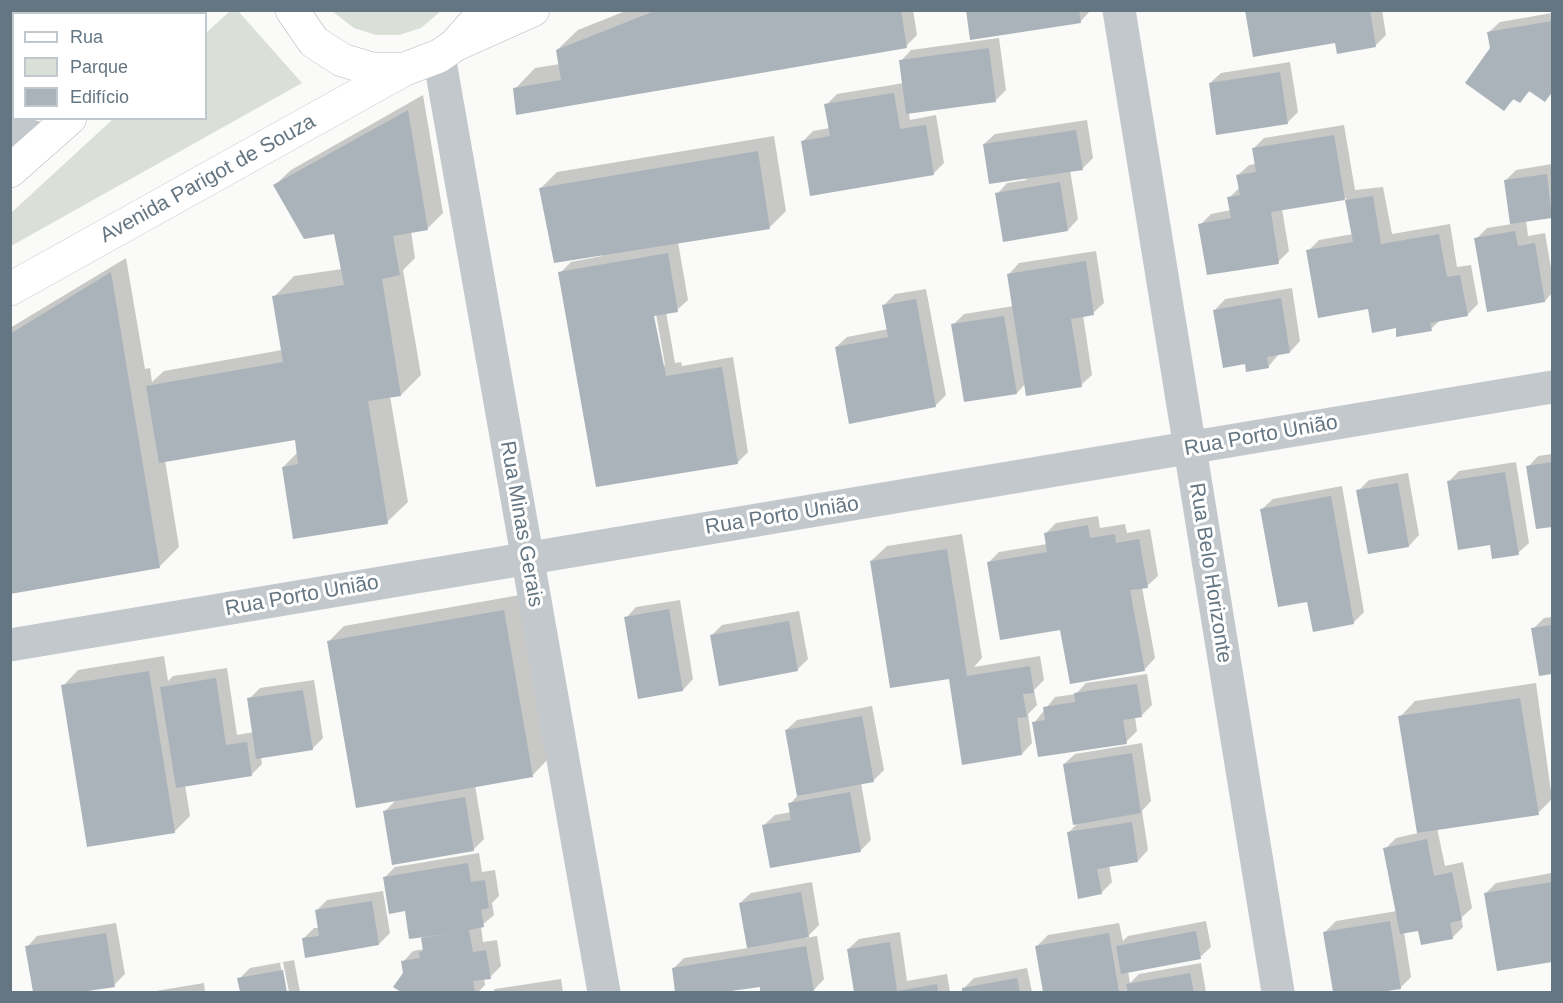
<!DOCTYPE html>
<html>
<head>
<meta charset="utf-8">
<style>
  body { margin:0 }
  #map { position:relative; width:1563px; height:1003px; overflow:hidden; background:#fafaf8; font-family:Arial,sans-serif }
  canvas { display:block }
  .frame { position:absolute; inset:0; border:12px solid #657683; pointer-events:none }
  .legend { position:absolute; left:12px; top:12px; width:195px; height:108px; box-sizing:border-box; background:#fff; border:2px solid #c1c8cd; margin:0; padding:8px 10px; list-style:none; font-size:18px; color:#657683 }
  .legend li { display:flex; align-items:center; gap:12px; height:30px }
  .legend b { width:30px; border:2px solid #c1c8cd }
</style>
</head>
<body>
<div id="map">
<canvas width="1563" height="1003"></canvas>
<div class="frame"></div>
<ul class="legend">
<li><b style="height:8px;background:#fff"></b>Rua</li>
<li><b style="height:16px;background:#dadfd7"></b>Parque</li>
<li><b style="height:16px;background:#aab3b9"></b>Edifício</li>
</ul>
</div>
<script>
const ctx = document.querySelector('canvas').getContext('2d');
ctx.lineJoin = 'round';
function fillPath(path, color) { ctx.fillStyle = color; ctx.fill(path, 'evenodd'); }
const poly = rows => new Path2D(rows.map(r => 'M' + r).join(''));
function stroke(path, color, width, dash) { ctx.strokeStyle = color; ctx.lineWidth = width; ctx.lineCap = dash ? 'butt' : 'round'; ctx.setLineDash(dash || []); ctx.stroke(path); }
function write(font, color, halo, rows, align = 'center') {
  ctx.font = font + ' Arial,sans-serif'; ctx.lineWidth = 6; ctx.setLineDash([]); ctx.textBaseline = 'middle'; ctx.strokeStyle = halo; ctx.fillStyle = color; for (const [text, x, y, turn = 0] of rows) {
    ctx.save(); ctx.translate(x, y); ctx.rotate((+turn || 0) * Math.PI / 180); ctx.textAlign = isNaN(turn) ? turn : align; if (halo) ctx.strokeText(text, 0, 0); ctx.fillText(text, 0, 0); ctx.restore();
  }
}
const green = poly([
  [11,10,115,10,115,11,111,14,14,14,14,101,11,103],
  [230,11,238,11,302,83,11,246,11,213,113,119,206,118,206,33],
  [332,11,441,11,421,28,399,35,376,35,354,28]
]);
const shadow = poly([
  [628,10,913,10,917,35,906,46,515,89,535,68,560,64,557,50,578,30],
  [967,10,1091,10,1080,22],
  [1246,10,1382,10,1386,35,1375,46,1336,41],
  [1552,13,1552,93,1545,100,1531,90,1519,101,1515,98,1504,109,1489,32,1500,22],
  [999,38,1006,90,995,101,909,113,910,120,936,115,944,163,933,174,803,141,813,131,830,128,826,105,837,94,904,83,901,61,911,50],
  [1290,62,1298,112,1287,123,1210,83,1221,73],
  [423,95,443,213,427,229,411,231,415,258,403,270,421,375,401,395,390,396,408,502,387,522,283,467,298,452,296,438,165,460,179,547,159,567,10,592,10,328,126,258,145,369,150,368,152,382,164,371,282,350,274,297,294,276,342,269,336,232,275,185,291,170],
  [1087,120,1093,158,1082,169,1070,170,1078,219,1068,230,997,194,1007,183,1027,180,984,144,995,134],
  [1344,125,1355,190,1383,187,1392,234,1450,224,1457,267,1471,265,1478,304,1467,315,1440,320,1431,329,1398,327,1369,308,1308,251,1319,240,1353,234,1346,198,1282,209,1289,251,1278,262,1200,225,1211,214,1231,210,1229,198,1240,187,1238,175,1249,165,1256,164,1253,149,1264,138],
  [774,136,786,211,770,227,678,242,688,300,677,310,666,312,675,363,681,362,682,366,733,357,748,452,737,463,560,273,571,262,602,256,602,254,541,188,557,172],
  [655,308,665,365,662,365,652,309],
  [1552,164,1552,216,1526,220,1528,236,1545,233,1552,274,1552,293,1545,301,1476,239,1487,228,1512,224,1505,181,1516,170],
  [1096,251,1104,303,1093,313,1083,315,1092,375,1081,385,1026,383,1017,393,953,325,964,314,1014,306,1009,274,1019,263],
  [1292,288,1300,341,1290,352,1279,354,1268,367,1246,362,1215,310,1225,299],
  [926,289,946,395,935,406,836,347,847,337,888,329,884,305,895,294],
  [1552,454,1552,525,1537,528,1528,467,1538,456],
  [1516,462,1529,543,1518,553,1449,481,1459,471],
  [1408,473,1419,535,1409,546,1358,491,1369,480],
  [1342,486,1364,612,1353,623,1262,509,1273,499],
  [1098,516,1100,528,1125,524,1127,533,1150,529,1158,576,1147,586,1142,587,1155,658,1145,669,1062,628,989,562,999,552,1047,544,1045,534,1056,523],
  [962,534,982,658,974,667,1040,656,1044,680,1034,690,1037,705,1028,714,1032,743,1022,754,950,679,871,561,887,546],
  [520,595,548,759,533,775,475,785,484,839,473,850,385,811,397,799,329,641,344,626],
  [680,600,693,679,683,690,626,618,636,607],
  [799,611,808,659,797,670,711,636,722,625],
  [1552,617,1552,672,1540,674,1533,629,1544,618],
  [164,656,168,681,173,676,227,668,237,735,254,732,249,699,260,688,314,680,323,738,312,749,261,756,262,764,252,774,185,785,190,816,174,832,63,686,78,670],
  [1147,674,1152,705,1141,716,1135,717,1137,731,1126,742,1034,723,1055,697,1076,694,1086,683],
  [1536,683,1552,799,1538,813,1437,828,1445,866,1463,862,1472,908,1461,918,1463,927,1452,938,1419,929,1404,932,1411,977,1400,988,1371,992,1335,992,1325,932,1336,921,1397,911,1385,849,1396,838,1418,833,1400,717,1415,701],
  [872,706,884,770,873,781,861,783,871,840,860,851,764,825,775,815,791,812,790,804,798,795,786,730,797,720],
  [1142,743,1151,801,1142,811,1148,850,1138,861,1109,865,1112,882,1101,893,1068,833,1079,822,1064,764,1075,754],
  [479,853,482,872,495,870,499,896,492,903,494,915,481,926,483,942,497,940,501,966,490,977,484,978,485,985,478,992,403,992,395,987,404,973,403,962,413,951,425,949,422,936,384,878,395,867],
  [1552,873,1552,960,1498,969,1485,894,1496,883],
  [812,882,819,925,806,938,817,936,824,979,814,990,762,992,761,985,715,992,677,992,673,969,684,958,748,948,740,903,751,893],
  [383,891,390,933,379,944,303,939,314,928,319,928,316,911,327,900],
  [1206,921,1211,947,1200,957,1128,971,1130,983,1139,974,1201,963,1206,992,1045,992,1037,946,1048,935,1119,923,1123,941,1128,936],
  [116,923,125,974,114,985,72,992,34,992,27,947,37,936],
  [900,932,907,981,947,974,950,992,856,992,848,949,859,939],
  [294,960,300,992,289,992,283,962,280,963,286,992,242,992,239,979,250,968],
  [1027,968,1032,992,964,992,963,989,974,978],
  [561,979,563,992,492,992,495,989],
  [204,983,205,992,155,992,156,991]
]);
const building = poly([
  [657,10,901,10,907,48,516,115,513,88,561,80,556,50],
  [966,10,1079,10,1081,23,970,40],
  [1245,10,1370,10,1376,47,1337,54,1335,43,1253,57],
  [1552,21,1552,92,1545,102,1529,91,1520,103,1513,99,1504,111,1465,83,1490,48,1487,32],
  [989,48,996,102,906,114,899,60],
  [1280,72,1288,124,1216,135,1209,83],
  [894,93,900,129,926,125,934,175,810,196,801,141,830,136,824,104],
  [408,110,428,230,393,236,400,275,382,279,401,396,368,401,388,524,293,539,282,467,298,464,295,440,159,463,146,386,283,362,272,296,344,285,334,234,304,239,273,185],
  [1076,130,1083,170,989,184,983,144],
  [1334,135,1345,200,1271,212,1279,264,1207,275,1198,224,1231,218,1227,197,1240,195,1236,175,1256,172,1252,148],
  [758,151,770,229,554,263,539,188],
  [1547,174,1552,218,1510,224,1504,180],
  [1060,182,1068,231,1003,242,995,193],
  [1373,196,1381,244,1439,234,1447,277,1460,275,1468,316,1430,323,1432,331,1396,337,1396,328,1372,333,1368,309,1318,318,1306,250,1353,242,1345,200],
  [1515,231,1518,246,1535,243,1545,302,1487,312,1474,238],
  [668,253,678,312,654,316,666,376,722,367,738,464,596,487,558,272],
  [1086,261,1094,315,1071,319,1082,387,1026,396,1007,274],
  [111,272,160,568,10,594,10,334],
  [1281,298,1290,353,1267,357,1269,368,1246,372,1245,364,1223,368,1213,310],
  [916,299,936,407,849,424,835,347,888,337,882,305],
  [1004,316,1017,394,964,402,951,324],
  [1552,462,1552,527,1536,529,1526,466],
  [1505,472,1519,555,1492,559,1490,545,1458,550,1447,481],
  [1398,483,1409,547,1368,554,1356,490],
  [1331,496,1354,624,1313,632,1307,602,1278,607,1260,509],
  [1088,525,1090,538,1115,534,1116,543,1139,539,1148,588,1130,590,1145,671,1070,684,1060,630,1000,640,987,562,1047,552,1044,533],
  [947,549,967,676,1030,666,1034,693,1023,694,1027,717,1017,718,1022,755,962,765,949,679,890,688,870,561],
  [669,609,683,691,638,699,624,617],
  [504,610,533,777,356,808,327,641],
  [789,621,798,671,719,686,710,635],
  [1552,625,1552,674,1539,676,1531,628],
  [149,671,175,833,87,847,61,685],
  [216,678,226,745,247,742,252,776,176,788,160,687],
  [1137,684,1142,717,1123,720,1127,744,1038,757,1032,722,1045,720,1043,707,1075,702,1074,693],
  [303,690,313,750,256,759,247,698],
  [1520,698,1539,815,1417,833,1398,716],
  [862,716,874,782,797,796,785,730],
  [1132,753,1141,813,1073,825,1063,764],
  [850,792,861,852,770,868,762,825,791,820,788,803],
  [465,797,474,851,392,865,383,811],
  [1132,822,1138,862,1097,869,1102,894,1078,899,1067,832],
  [1427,839,1434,876,1452,872,1462,920,1450,923,1453,939,1421,945,1418,931,1400,934,1383,848],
  [468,863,471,882,485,880,489,908,481,910,484,927,469,930,473,952,486,950,491,979,473,981,475,992,401,992,393,987,403,973,401,961,420,958,419,952,423,951,421,938,456,933,409,939,405,911,389,914,383,877],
  [1552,882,1552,962,1497,971,1484,893],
  [801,892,809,937,747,948,739,903],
  [372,901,379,945,305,958,302,938,319,936,315,910],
  [1390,921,1401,989,1380,992,1333,992,1323,932],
  [1196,931,1201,959,1121,974,1116,946],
  [106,933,115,987,81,992,33,992,25,946],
  [1109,933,1119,992,1043,992,1035,946],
  [890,942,897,991,937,984,938,992,854,992,847,949],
  [806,946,814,991,760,992,760,987,724,992,675,992,672,968],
  [283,970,287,992,240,992,237,978],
  [1190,973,1194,992,1128,992,1126,984],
  [1017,978,1020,992,962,992,962,988]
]);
const minor = poly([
  [1119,10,1278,992],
  [439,56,604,992],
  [10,130,45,140],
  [10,645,1552,387]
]);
const major = poly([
  [292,10,314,42,342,60,372,69,405,69,439,56,455,45,476,21,481,10],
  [187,14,190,10],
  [457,44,533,10],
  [10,171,70,118],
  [10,289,405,69]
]);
const streetNames = [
  ["Avenida Parigot de Souza",208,179,-29],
  ["Rua Porto União",1261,436,-10],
  ["Rua Porto União",782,516,-9],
  ["Rua Minas Gerais",521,524,80],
  ["Rua Belo Horizonte",1210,573,81],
  ["Rua Porto União",302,596,-10]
];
fillPath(green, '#dadfd7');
fillPath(shadow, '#0003');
fillPath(building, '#aab3b9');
stroke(major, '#b5babe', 34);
stroke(minor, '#c3c8cc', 33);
stroke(major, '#fff', 33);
write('21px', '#657683', '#fff', streetNames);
</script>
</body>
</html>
